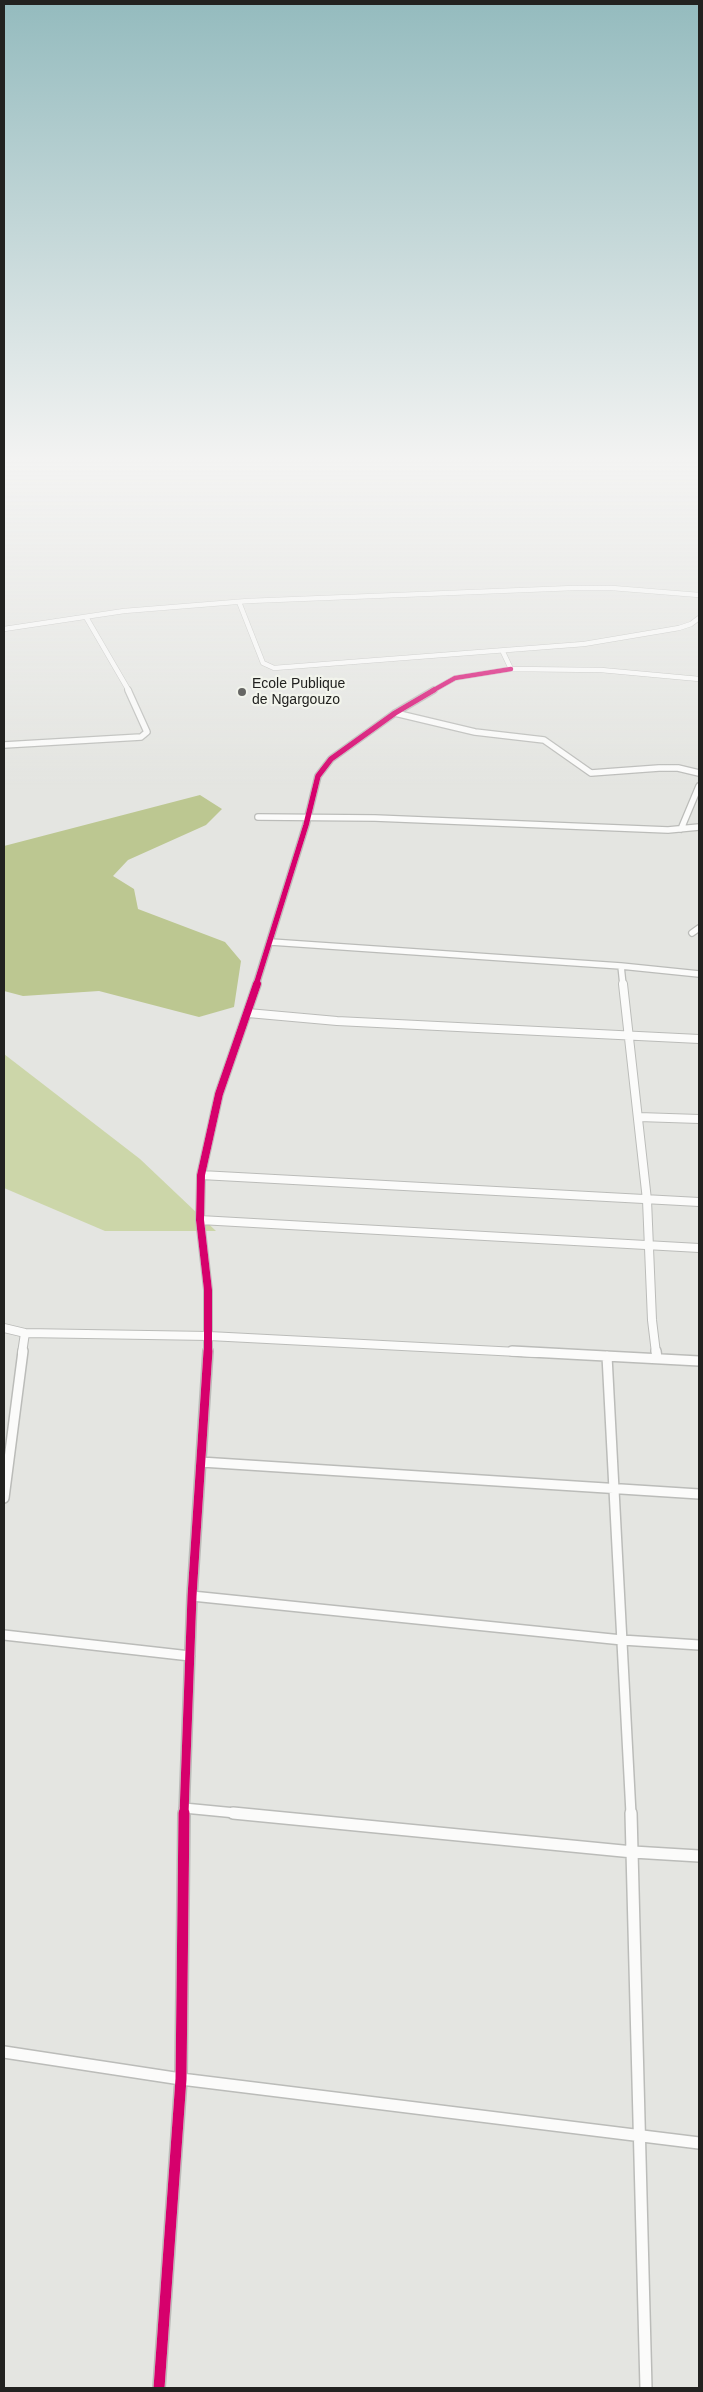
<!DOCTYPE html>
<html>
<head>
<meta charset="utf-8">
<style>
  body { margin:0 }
  #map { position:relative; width:703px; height:2392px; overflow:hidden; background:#e4e5e1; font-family:Arial,sans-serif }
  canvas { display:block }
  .frame { position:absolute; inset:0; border:5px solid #222220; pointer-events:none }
</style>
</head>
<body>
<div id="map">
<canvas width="703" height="2392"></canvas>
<div class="frame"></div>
</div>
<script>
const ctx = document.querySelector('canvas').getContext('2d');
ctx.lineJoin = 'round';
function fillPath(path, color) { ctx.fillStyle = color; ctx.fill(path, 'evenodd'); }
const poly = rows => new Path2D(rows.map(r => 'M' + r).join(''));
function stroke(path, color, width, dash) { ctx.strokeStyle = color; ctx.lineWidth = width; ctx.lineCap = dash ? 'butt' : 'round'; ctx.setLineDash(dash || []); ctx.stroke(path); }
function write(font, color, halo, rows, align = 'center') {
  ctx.font = font + ' Arial,sans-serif'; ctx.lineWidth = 4.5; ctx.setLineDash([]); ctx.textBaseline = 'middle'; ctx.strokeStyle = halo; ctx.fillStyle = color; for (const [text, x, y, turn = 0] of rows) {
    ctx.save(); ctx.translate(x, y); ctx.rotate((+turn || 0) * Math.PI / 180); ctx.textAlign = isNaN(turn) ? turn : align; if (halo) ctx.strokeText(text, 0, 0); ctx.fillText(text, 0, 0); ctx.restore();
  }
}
const green = poly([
  [4,1054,140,1159,216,1231,105,1231,4,1188]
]);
const forest = poly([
  [200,795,222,809,206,825,128,860,113,876,134,889,138,909,225,942,241,961,234,1007,199,1017,99,991,23,996,4,991,4,846]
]);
const streetFar4 = poly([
  [239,602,263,663,274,668,584,644,679,628,691,624,699,618],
  [86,617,129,691],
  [4,629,124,611,248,601,574,588,612,588,699,595],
  [503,652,511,669,601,670,699,679],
  [432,691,455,678,511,669]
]);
const streetFar3 = poly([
  [395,713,475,732,544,740,591,773,659,768,678,768,699,773],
  [4,745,141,737,147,732,128,690],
  [258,817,375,818,668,830,699,827],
  [681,829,699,786],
  [692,933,699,928],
  [271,942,621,966,699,974],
  [621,966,623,985],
  [256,985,306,825,318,776,331,759,395,713,434,690]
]);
const streetFar2 = poly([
  [623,984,647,1200,652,1320,656,1353],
  [248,1013,337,1021,699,1039],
  [639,1117,699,1119],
  [201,1175,699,1202],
  [200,1220,699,1248],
  [4,1328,25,1333,209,1336,537,1353],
  [22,1353,25,1333],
  [208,1353,208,1290,200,1220,201,1175,219,1094,257,984]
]);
const streetFar1 = poly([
  [512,1351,699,1361],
  [656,1351,657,1358],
  [607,1356,631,1814],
  [201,1462,699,1494],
  [4,1498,23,1351],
  [192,1596,622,1640,699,1645],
  [4,1635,190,1656],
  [184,1808,246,1814],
  [184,1814,192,1596,208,1351]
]);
const street = poly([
  [233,1813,633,1852,699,1856],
  [631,1813,646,2388],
  [4,2052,181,2079,699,2143],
  [159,2388,181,2079,184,1813]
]);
const cyclewayFar4 = poly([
  [432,691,455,678,511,669]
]);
const cyclewayFar3 = poly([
  [256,985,306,825,318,776,331,759,395,713,434,690]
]);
const cyclewayFar2 = poly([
  [208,1353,208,1290,200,1220,201,1175,219,1094,257,984]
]);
const cyclewayFar1 = poly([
  [184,1814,192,1596,208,1351]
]);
const cycleway = poly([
  [159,2388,181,2079,184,1813]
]);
const markers = [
  [242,692,5,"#666664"]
];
const farPoinames = [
  ["Ecole Publique",252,684],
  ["de Ngargouzo",252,700]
];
fillPath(green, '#ccd6a9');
fillPath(forest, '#bcc791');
stroke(streetFar4, '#bbbcb9', 5.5);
stroke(streetFar3, '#bbbcb9', 8);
stroke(streetFar2, '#bbbcb9', 10);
stroke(streetFar1, '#bbbcb9', 12);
stroke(street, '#bbbcb9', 14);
stroke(streetFar4, '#fbfbfa', 4.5);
stroke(streetFar3, '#fbfbfa', 5.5);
stroke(streetFar2, '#fbfbfa', 8);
stroke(streetFar1, '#fbfbfa', 9);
stroke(street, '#fbfbfa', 11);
stroke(cyclewayFar4, '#d6006c', 4.5);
stroke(cyclewayFar3, '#d6006c', 5.5);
stroke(cyclewayFar2, '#d6006c', 8);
stroke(cyclewayFar1, '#d6006c', 9);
stroke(cycleway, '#d6006c', 11);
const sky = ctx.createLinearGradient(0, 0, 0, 792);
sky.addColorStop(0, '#94bbbe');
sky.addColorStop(0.58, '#f3f3f2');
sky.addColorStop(1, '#f3f3f200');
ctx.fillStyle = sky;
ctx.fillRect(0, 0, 703, 792);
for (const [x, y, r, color] of markers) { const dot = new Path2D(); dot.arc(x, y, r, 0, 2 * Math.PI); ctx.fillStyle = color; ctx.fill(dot); stroke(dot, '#f2f4ec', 2); }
write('14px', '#222220', '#f2f4ec', farPoinames, 'left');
</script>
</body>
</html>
